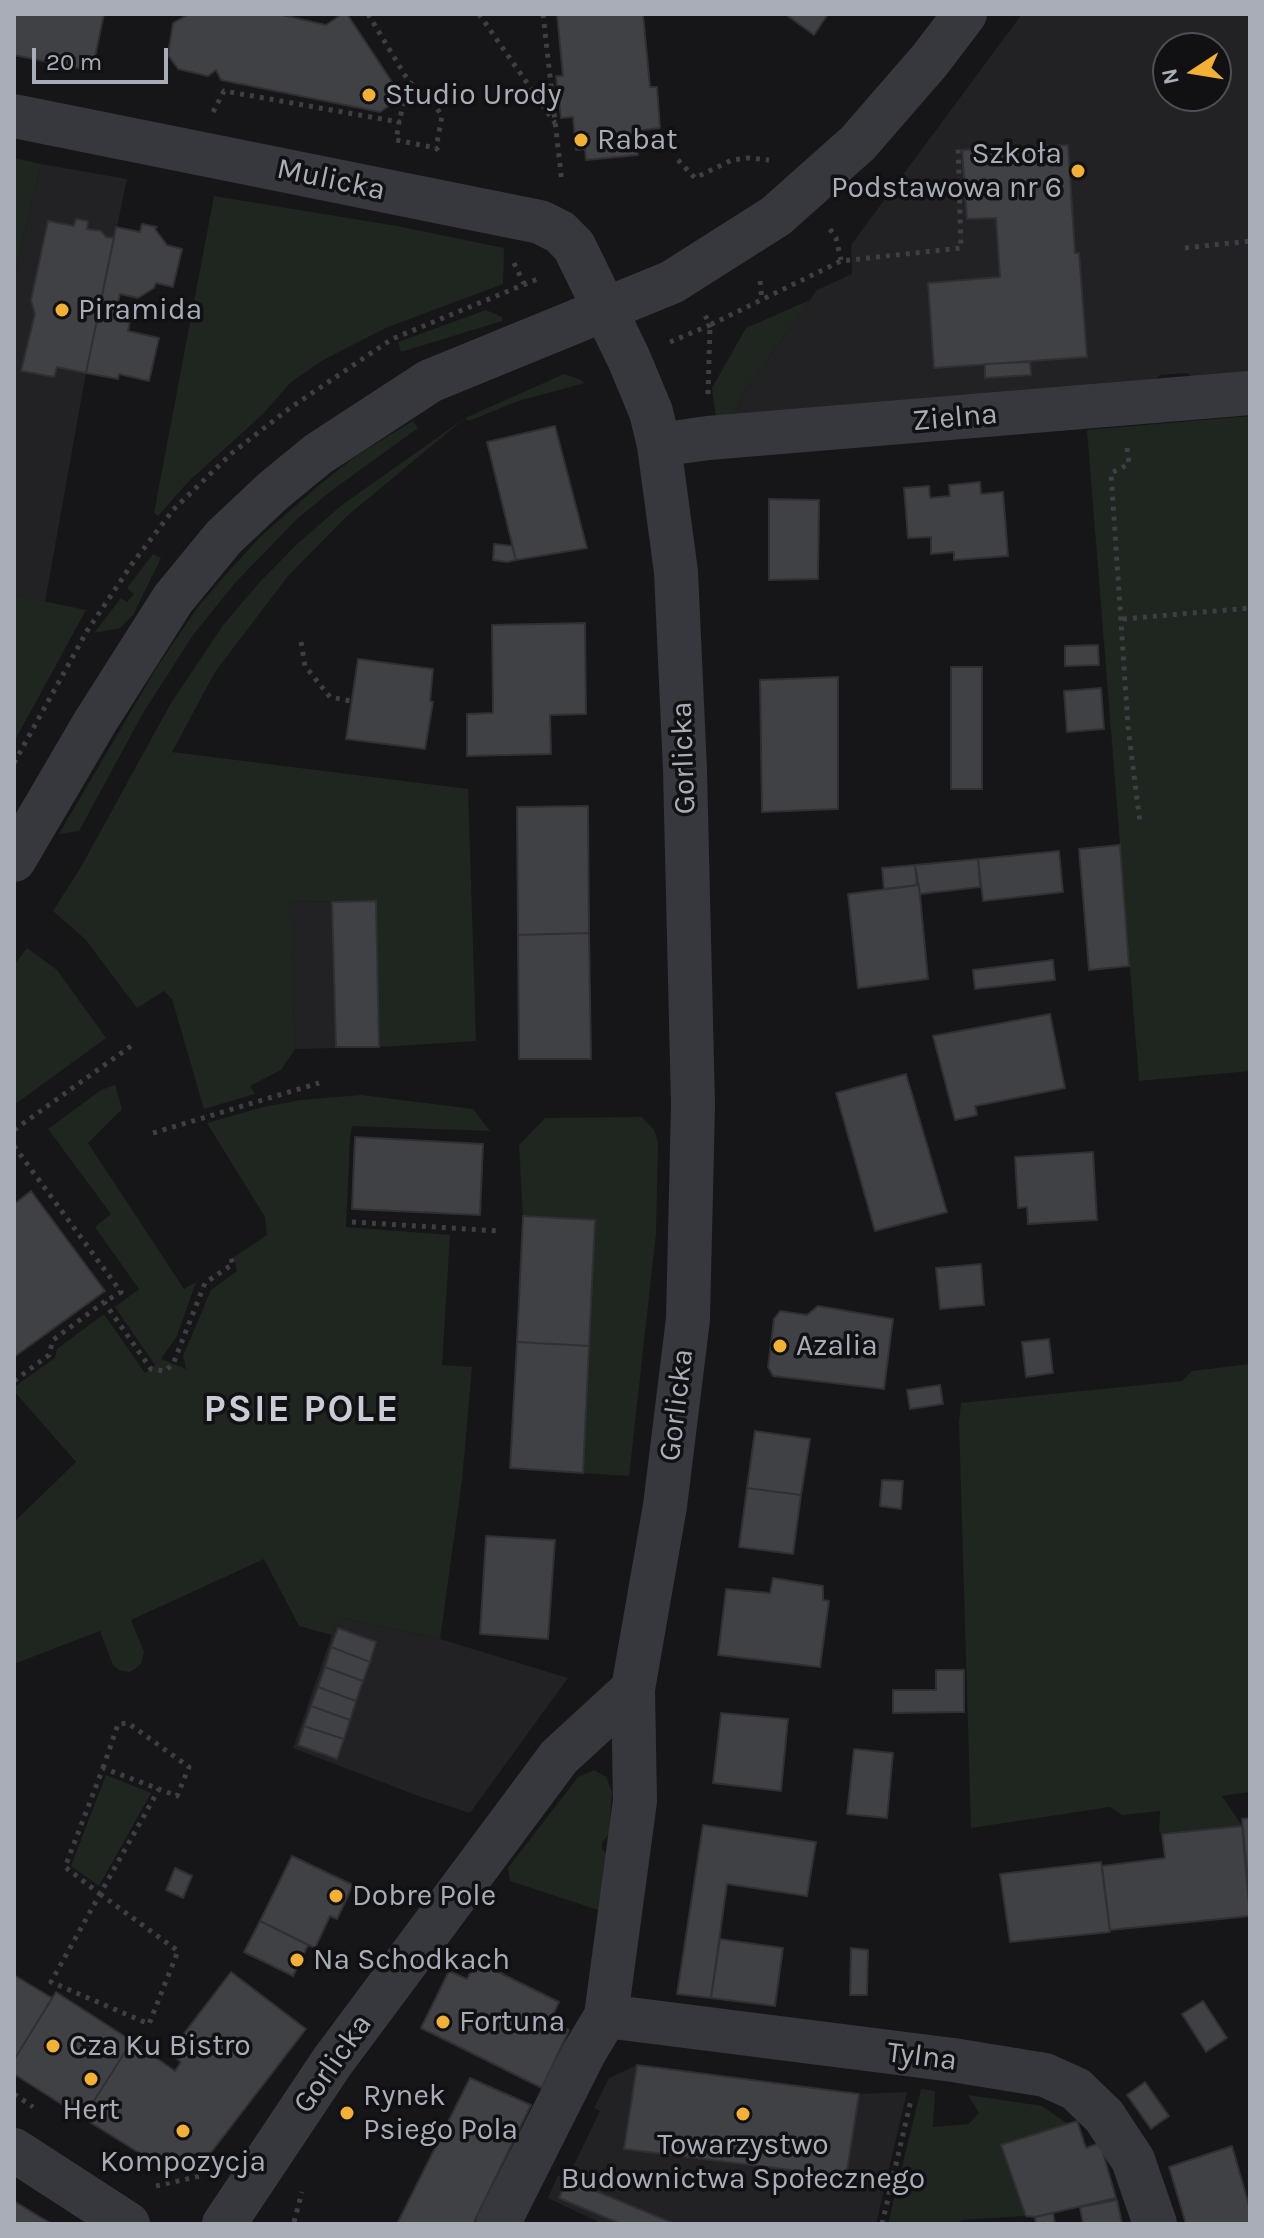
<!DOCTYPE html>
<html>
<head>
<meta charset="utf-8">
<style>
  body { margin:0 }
  #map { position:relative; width:1264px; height:2238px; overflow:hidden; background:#161618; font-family:Karla,sans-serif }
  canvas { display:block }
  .frame { position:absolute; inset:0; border:16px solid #a8adb8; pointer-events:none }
  .north { position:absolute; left:1152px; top:32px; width:80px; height:80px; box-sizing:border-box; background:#111113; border:2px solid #4d4f55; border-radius:50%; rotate:258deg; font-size:22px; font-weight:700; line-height:32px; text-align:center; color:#a8adb8 }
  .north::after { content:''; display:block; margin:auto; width:28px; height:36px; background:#f2b134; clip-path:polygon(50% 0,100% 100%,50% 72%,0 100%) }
  .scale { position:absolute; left:32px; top:48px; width:136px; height:36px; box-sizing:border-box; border:4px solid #a8adb8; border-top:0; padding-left:10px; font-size:24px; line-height:28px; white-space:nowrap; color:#a8adb8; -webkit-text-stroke:6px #111113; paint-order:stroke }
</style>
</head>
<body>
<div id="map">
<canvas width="1264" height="2238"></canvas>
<div class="frame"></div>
<div class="north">N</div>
<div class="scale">20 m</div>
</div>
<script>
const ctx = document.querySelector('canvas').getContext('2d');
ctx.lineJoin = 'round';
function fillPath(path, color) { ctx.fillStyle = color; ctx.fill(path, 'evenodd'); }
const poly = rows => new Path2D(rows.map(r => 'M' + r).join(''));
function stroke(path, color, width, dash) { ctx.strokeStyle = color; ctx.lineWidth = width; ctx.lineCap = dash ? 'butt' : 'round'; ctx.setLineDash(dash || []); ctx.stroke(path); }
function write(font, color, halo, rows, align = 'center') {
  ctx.font = font + ' Karla,sans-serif'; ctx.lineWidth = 7; ctx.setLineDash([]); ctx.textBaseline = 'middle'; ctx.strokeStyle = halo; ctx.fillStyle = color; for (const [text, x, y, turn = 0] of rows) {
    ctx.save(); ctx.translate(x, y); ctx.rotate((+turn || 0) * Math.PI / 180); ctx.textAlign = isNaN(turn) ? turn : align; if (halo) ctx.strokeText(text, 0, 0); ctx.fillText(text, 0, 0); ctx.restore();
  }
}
const built = poly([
  [1022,14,1250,14,1250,374,1198,379,1186,373,1160,375,1149,384,734,416,743,394,817,290,852,274,851,245],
  [1168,48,1216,48,1216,96,1168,96],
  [41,164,127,179,86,373,45,602,14,595,14,278],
  [376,901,379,1047,295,1049,289,902],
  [338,1617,440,1639,568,1678,470,1813,421,1797,293,1748],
  [637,2065,859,2094,907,2092,876,2224,603,2224,548,2198,558,2175,567,2179,600,2111,594,2108,609,2078]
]);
const green = poly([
  [14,158,41,164,14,278],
  [214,196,397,226,504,248,503,284,388,327,323,360,291,382,263,414,189,481,158,516,154,513],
  [810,300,743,394,734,416,716,418,712,388,746,328],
  [486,310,502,317,502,321,401,352,398,342],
  [564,374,579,379,585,383,518,401,469,421,465,418,346,517,288,576,215,672,172,752,468,789,476,1041,379,1047,376,901,290,902,295,1049,281,1070,250,1086,255,1094,204,1109,172,999,164,991,137,1008,85,939,53,911,81,867,171,703,224,624,260,582,295,546,342,505,465,418],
  [1250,416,1250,1071,1139,1081,1087,430],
  [413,421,418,428,331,491,296,520,235,583,193,635,143,713,79,831,59,834,157,667,198,607,220,581,259,538,318,486,357,455],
  [153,554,161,558,133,615,120,628,94,633,121,598,127,602,134,594,127,588],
  [14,595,86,610,14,742],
  [27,948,57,970,106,1038,14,1105,14,965],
  [115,1085,122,1109,88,1143,184,1289,196,1282,177,1336,161,1359,186,1369,183,1356,211,1290,237,1271,234,1257,267,1235,265,1217,207,1123,263,1107,301,1100,361,1095,473,1109,490,1131,352,1126,350,1138,346,1227,450,1235,442,1365,472,1367,462,1481,440,1639,338,1617,332,1635,299,1626,264,1559,131,1620,144,1652,141,1664,135,1669,129,1672,119,1670,113,1665,100,1631,14,1664,14,1522,76,1462,14,1391,14,1387,55,1358,57,1349,104,1314,145,1373,155,1365,115,1307,139,1289,95,1227,111,1214,48,1129,101,1090],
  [642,1117,654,1130,658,1142,656,1233,629,1476,583,1473,595,1221,523,1216,519,1145,545,1118],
  [1250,1364,1250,1792,1222,1796,1242,1826,1159,1833,1160,1811,1122,1815,1110,1807,971,1828,959,1422,961,1403,1182,1381,1192,1371],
  [594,1770,606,1777,612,1792,609,1834,602,1843,602,1849,607,1854,598,1910,510,1881,508,1868,578,1777],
  [106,1775,151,1793,99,1886,71,1866],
  [921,2089,935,2091,933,2127,969,2124,979,2113,968,2095,1042,2106,1068,2124,1001,2146,1026,2216,961,2220,960,2224,888,2224]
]);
const building = poly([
  [14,14,104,14,92,71,14,55,14,14],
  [189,14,278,14,326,25,342,14,347,14,402,97,380,112,221,80,216,70,208,76,178,69,168,55,173,23,189,14],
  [557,14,643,14,650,87,657,87,660,128,635,131,638,155,586,160,585,149,576,150,573,117,561,118,556,76,563,76,557,14],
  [785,14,828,14,814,35,785,14],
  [1068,145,1075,253,1079,253,1087,357,934,368,928,283,1000,277,996,218,967,219,962,150,1068,145],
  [76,219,88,221,87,229,101,231,106,237,114,238,86,373,57,367,54,377,21,371,35,314,31,300,48,221,74,226,76,219],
  [142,224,157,227,155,229,167,245,182,249,173,287,156,283,154,288,138,298,120,294,115,316,130,320,128,331,159,338,149,381,119,374,118,379,86,373,116,227,140,232,142,224],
  [1030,362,1031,375,985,378,985,364,1030,362],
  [555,426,587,548,516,560,487,442,555,426],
  [980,482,981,494,1003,492,1008,556,954,560,954,552,931,554,931,537,908,538,904,488,929,486,930,498,950,496,949,485,980,482],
  [769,499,819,500,818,579,769,580,769,499],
  [494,544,512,546,516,560,507,562,493,560,494,544],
  [585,623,586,714,550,715,551,754,467,756,467,714,493,713,492,625,585,623],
  [1098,645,1099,665,1065,666,1065,646,1098,645],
  [358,659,433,669,430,701,433,702,425,749,346,739,358,659],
  [951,667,982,667,982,789,951,789,951,667],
  [838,677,838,809,762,812,760,680,838,677],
  [1101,688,1104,729,1067,732,1064,691,1101,688],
  [588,806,589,933,518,935,517,807,588,806],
  [1120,845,1129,966,1089,970,1079,849,1120,845],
  [1059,851,1063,892,983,901,978,859,1059,851],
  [978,859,980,887,920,894,915,865,978,859],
  [915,865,917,885,884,889,882,868,915,865],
  [919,885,928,979,858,988,848,894,919,885],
  [376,901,379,1047,336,1047,332,902,376,901],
  [589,933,591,1059,519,1059,518,935,589,933],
  [1053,960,1055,980,975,989,973,970,1053,960],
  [1050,1014,1065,1088,975,1106,977,1115,955,1120,933,1036,1050,1014],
  [906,1074,947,1212,875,1231,836,1093,906,1074],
  [355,1137,483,1144,480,1215,352,1209,355,1137],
  [1093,1152,1097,1220,1028,1224,1027,1207,1018,1208,1015,1157,1093,1152],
  [31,1191,105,1291,14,1357,14,1204,31,1191],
  [523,1216,595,1220,589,1346,517,1342,523,1216],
  [981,1264,984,1305,940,1309,936,1268,981,1264],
  [818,1306,893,1319,884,1389,773,1376,768,1367,774,1319,780,1311,807,1315,818,1306],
  [1049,1339,1053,1373,1026,1377,1022,1342,1049,1339],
  [517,1342,589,1346,583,1473,510,1468,517,1342],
  [940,1385,943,1404,910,1409,907,1390,940,1385],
  [755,1431,810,1439,801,1495,747,1488,755,1431],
  [882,1480,903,1481,901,1509,880,1506,882,1480],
  [747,1488,801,1495,793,1554,739,1547,747,1488],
  [486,1536,555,1540,548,1639,480,1634,486,1536],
  [773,1578,823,1586,823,1600,829,1601,820,1667,718,1655,726,1589,770,1593,773,1578],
  [338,1628,376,1642,370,1662,331,1647,338,1628],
  [331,1647,370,1662,363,1681,325,1667,331,1647],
  [325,1667,363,1681,356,1701,318,1687,325,1667],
  [936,1670,964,1670,964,1712,893,1713,893,1690,936,1690,936,1670],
  [318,1687,356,1701,350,1720,311,1706,318,1687],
  [311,1706,350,1720,344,1739,304,1726,311,1706],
  [721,1713,788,1719,781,1791,713,1783,721,1713],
  [304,1726,344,1739,337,1759,298,1745,304,1726],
  [854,1749,893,1753,887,1818,847,1814,854,1749],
  [1250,1818,1250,1901,1242,1819,1250,1818],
  [703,1825,816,1842,807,1896,727,1884,711,1998,677,1994,703,1825],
  [1242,1826,1250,1916,1110,1930,1102,1866,1165,1858,1162,1834,1242,1826],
  [292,1856,353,1885,337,1919,330,1916,315,1948,260,1921,292,1856],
  [1101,1862,1110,1932,1010,1942,1000,1874,1101,1862],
  [175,1868,192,1876,183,1898,166,1890,175,1868],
  [260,1921,308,1945,293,1976,244,1952,260,1921],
  [720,1939,783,1948,775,2006,711,1998,720,1939],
  [851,1948,868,1950,867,1995,850,1995,851,1948],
  [476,1961,559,2002,550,2021,569,2030,542,2088,421,2028,449,1971,467,1979,476,1961],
  [231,1972,306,2029,206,2159,199,2153,181,2160,172,2153,162,2167,83,2118,132,2041,175,2071,181,2062,169,2053,231,1972],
  [14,1975,52,1998,14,2060,14,1975],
  [56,1992,132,2041,83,2118,14,2074,14,2060,56,1992],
  [1203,2001,1227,2038,1206,2052,1182,2014,1203,2001],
  [637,2065,859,2094,846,2177,624,2149,637,2065],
  [470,2078,531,2105,473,2224,397,2224,470,2078],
  [1145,2082,1169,2116,1151,2129,1127,2095,1145,2082],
  [1077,2121,1086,2148,1097,2144,1101,2146,1116,2198,1035,2217,1026,2216,1001,2145,1077,2121],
  [1232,2146,1250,2209,1250,2224,1186,2224,1169,2167,1232,2146],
  [567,2179,675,2224,621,2224,559,2198,567,2179],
  [1117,2200,1122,2224,1083,2224,1080,2207,1117,2200],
  [14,2201,40,2217,52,2224,14,2224,14,2201],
  [1053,2213,1055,2224,1036,2224,1035,2217,1053,2213]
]);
const path = poly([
  [368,14,409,82,399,122],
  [479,14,555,123],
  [543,14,562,183],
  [409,82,428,95,442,116,436,148],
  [213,112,224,91,399,122,396,140,436,148,441,154],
  [678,160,695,178,732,160,749,158,769,160],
  [830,229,836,238,841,260],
  [1185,248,1250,241],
  [514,263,524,284],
  [760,281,762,300],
  [670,342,710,325,705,315],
  [708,394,710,325,841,261,961,248,958,145],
  [1127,448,1129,464,1111,473,1128,727,1140,823],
  [1123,619,1250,608],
  [301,642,305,666,330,697,351,701],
  [14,763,87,631,132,564,173,510,232,453,290,408,392,339,540,278],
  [14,1130,131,1046],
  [153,1133,319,1083],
  [14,1146,121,1292,104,1302,151,1369,165,1371,173,1364,205,1283,233,1264,229,1253],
  [352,1222,500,1231],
  [14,1381,49,1355,53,1340,104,1302],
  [103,1768,118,1724,128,1723,189,1767,177,1796,159,1789],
  [100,1894,178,1951,149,2024,51,1982,100,1894,159,1789,103,1768,65,1867,100,1894],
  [14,2094,33,2107],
  [156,2186,200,2176],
  [294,2222,302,2192],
  [882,2224,911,2100]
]);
const minor = poly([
  [14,116,540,222,560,232,574,246,629,359,651,412,659,445,676,572,685,770,693,1105,688,1319,665,1506,633,1689,635,1801,606,2016,584,2053,498,2224],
  [659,445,708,438,1250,393],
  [14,860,95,722,173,599,224,537,273,491,318,454,430,381,672,282,776,216,858,143,930,60,965,14],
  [606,2016,953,2060,1045,2075,1076,2089,1104,2116,1133,2160,1155,2224],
  [14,2150,128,2224],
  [224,2224,332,2062,559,1757,633,1689]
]);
const markers = [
  [369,95,8,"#f2b134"],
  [581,140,8,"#f2b134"],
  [1078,171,8,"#f2b134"],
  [62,310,8,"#f2b134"],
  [780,1346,8,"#f2b134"],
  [336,1896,8,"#f2b134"],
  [297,1960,8,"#f2b134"],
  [443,2022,8,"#f2b134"],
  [53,2046,8,"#f2b134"],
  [91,2079,8,"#f2b134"],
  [347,2113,8,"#f2b134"],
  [743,2114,8,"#f2b134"],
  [183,2131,8,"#f2b134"]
];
const poiNames = [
  ["Studio Urody",385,95],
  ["Rabat",597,140],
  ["Szkoła",1062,154,"right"],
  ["Podstawowa nr 6",1062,188,"right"],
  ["Piramida",78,310],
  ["Azalia",796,1346],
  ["Dobre Pole",352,1896],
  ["Na Schodkach",313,1960],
  ["Fortuna",459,2022],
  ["Cza Ku Bistro",69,2046],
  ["Rynek",363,2096],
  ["Psiego Pola",363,2130],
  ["Hert",91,2110,"center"],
  ["Towarzystwo",743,2145,"center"],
  ["Budownictwa Społecznego",743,2179,"center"],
  ["Kompozycja",183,2162,"center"]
];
const streetNames = [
  ["Mulicka",331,180,12],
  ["Zielna",955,418,-5],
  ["Gorlicka",684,758,-92],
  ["Gorlicka",677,1405,-83],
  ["Tylna",922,2057,7],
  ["Gorlicka",333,2064,-55]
];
const districtNames = [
  ["PSIE POLE",302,1410]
];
fillPath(built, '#222225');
fillPath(green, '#1e261f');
fillPath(building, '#404145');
stroke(building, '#303034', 2);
stroke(path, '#3d3f44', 5, [4, 6]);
stroke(minor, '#37383d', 44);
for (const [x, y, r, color] of markers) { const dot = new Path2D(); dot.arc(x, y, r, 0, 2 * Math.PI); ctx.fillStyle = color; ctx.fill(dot); stroke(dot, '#111113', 3); }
write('30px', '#a8adb8', '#111113', poiNames, 'left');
write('30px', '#a8adb8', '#111113', streetNames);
ctx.letterSpacing = '2px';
write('bold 38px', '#c9ccd4', '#111113', districtNames);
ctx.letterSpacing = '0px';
</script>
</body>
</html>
